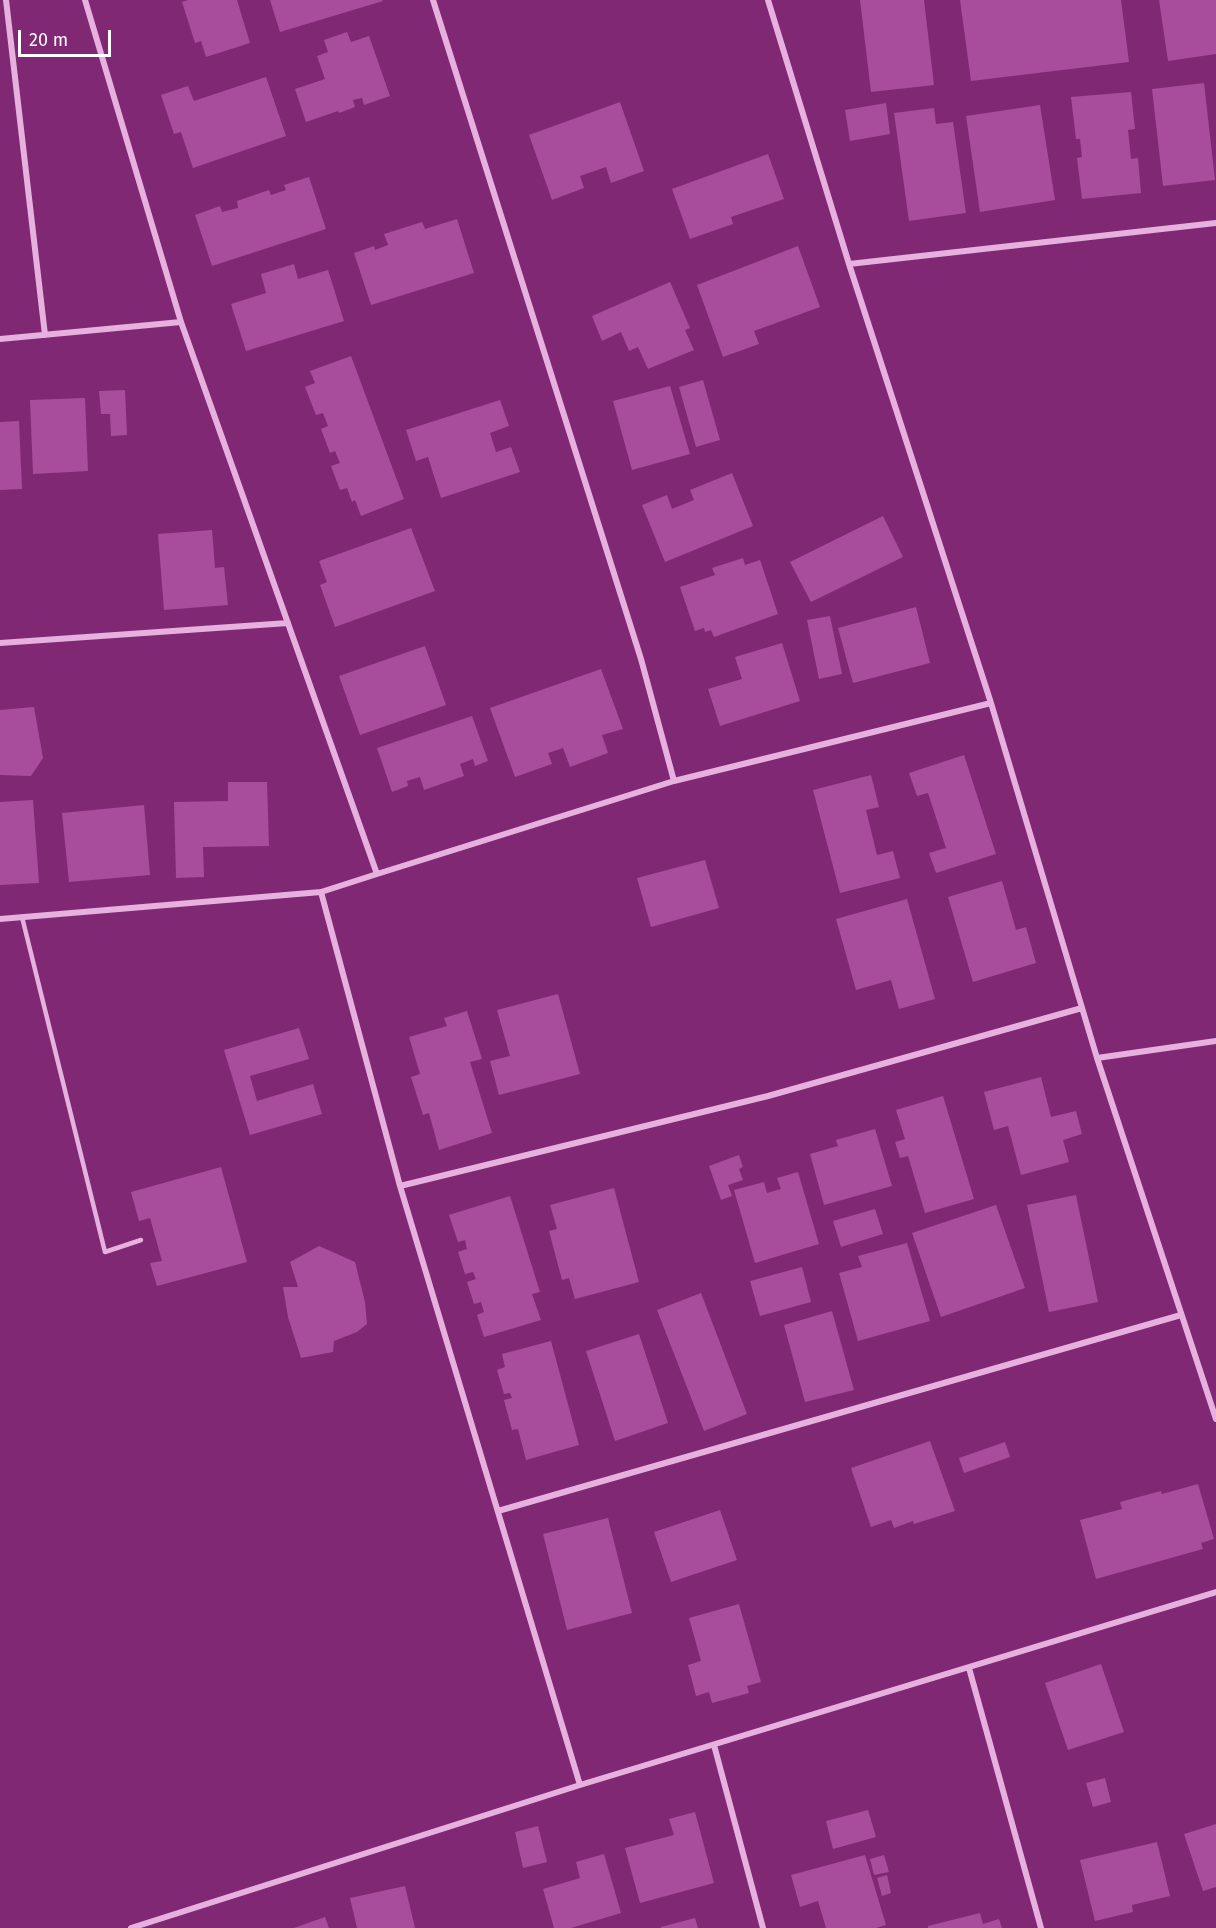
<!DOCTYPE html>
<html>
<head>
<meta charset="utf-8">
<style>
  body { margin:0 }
  #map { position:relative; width:1216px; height:1928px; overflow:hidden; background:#812874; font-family:"Fira Sans",sans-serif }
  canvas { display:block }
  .scale { position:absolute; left:18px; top:30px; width:93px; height:27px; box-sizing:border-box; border:3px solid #fff; border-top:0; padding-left:8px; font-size:18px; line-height:21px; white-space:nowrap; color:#fff; -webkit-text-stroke:4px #812874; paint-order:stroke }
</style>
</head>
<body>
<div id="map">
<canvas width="1216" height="1928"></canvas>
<div class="scale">20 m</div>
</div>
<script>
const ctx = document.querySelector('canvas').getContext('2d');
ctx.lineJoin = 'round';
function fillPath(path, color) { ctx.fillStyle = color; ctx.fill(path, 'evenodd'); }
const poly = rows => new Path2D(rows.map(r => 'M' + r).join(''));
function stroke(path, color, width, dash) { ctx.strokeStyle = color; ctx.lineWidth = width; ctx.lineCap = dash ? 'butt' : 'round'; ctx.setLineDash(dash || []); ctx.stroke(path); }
const building = poly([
  [188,0,237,0,250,43,206,57,201,41,195,43,182,2],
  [270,0,382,0,383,1,280,32],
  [860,0,924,0,934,85,871,92],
  [960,0,1121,0,1129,62,971,81],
  [1159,0,1216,0,1216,54,1168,61],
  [347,32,351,42,369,36,390,96,364,105,362,98,353,100,355,107,339,113,338,111,306,122,295,89,325,79,317,56,328,52,324,40],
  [266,77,286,136,193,168,181,132,174,134,161,95,188,86,194,101],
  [1204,83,1215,180,1163,186,1152,89],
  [1131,92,1135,129,1128,130,1131,159,1138,158,1141,193,1082,199,1077,158,1082,157,1080,139,1076,139,1071,97],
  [620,102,644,171,611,183,606,167,580,176,584,188,552,200,529,135],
  [886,103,890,134,850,141,845,110],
  [1040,105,1055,200,980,212,966,116],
  [934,108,936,124,953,122,966,213,909,221,894,113],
  [768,154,784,199,731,217,733,224,690,239,672,189],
  [309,177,326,229,212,266,195,215,220,206,222,212,238,208,237,201,269,190,271,195,286,190,284,185],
  [457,219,474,273,371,305,354,253,374,246,375,250,388,245,384,234,422,222,425,229],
  [798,246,820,307,754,331,759,344,723,357,697,285],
  [294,264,298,279,328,270,344,321,246,351,231,304,266,293,261,274],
  [670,282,690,328,685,330,694,350,648,369,638,347,629,351,621,332,602,341,592,316],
  [351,356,404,499,361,516,355,500,352,502,347,488,340,490,331,466,340,463,335,451,330,453,321,429,328,426,323,413,316,415,305,387,315,383,310,371],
  [703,380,720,440,696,447,679,387],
  [670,386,690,454,632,470,613,401],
  [125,390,127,435,111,436,110,414,101,414,99,391],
  [85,398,88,471,33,474,30,400],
  [500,400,509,426,490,433,496,452,511,447,520,472,441,498,428,457,416,461,406,430],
  [19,421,22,489,0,490,0,422],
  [732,473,753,526,665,562,642,505,667,495,672,509,694,500,690,490],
  [883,516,903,557,811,602,790,562],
  [411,528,435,591,335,627,320,585,327,582,319,561],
  [212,530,215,568,224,567,228,605,164,610,158,534],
  [743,558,745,565,760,560,778,614,714,637,711,630,705,632,704,628,695,631,680,587,715,575,712,568],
  [916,607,930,663,853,683,838,628],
  [830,616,842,674,819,679,807,620],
  [782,643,800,701,720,726,708,689,742,679,735,657],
  [425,646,446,705,360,735,339,676],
  [601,669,623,729,602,735,608,753,570,767,563,748,548,753,552,764,515,777,490,708],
  [34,707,43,758,31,776,0,775,0,710],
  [472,716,488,761,475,766,473,759,460,764,464,776,424,790,420,777,407,781,408,786,392,792,377,748],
  [964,755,996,854,936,873,929,853,946,848,928,793,917,796,909,773],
  [871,775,879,807,866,810,877,855,893,851,900,878,840,893,813,790],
  [228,782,267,782,269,846,203,847,204,877,176,878,174,802,228,801],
  [33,800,39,883,0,885,0,802],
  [144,805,150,875,69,882,62,813],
  [705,860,719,908,651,927,637,878],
  [1002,881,1016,930,1026,927,1036,963,973,982,948,897],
  [907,899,935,999,899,1009,891,980,856,990,836,919],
  [558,994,580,1074,499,1095,490,1061,510,1056,497,1010],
  [467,1011,482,1059,470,1062,492,1133,439,1150,429,1113,423,1115,411,1077,420,1074,409,1037,447,1026,444,1018],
  [299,1028,309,1059,250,1076,257,1101,313,1084,322,1114,250,1135,224,1050],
  [1041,1077,1051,1117,1076,1111,1082,1134,1063,1140,1069,1162,1021,1175,1008,1126,994,1130,984,1092],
  [943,1096,974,1199,925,1213,908,1156,900,1158,895,1142,905,1139,896,1110],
  [875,1129,892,1186,824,1205,810,1154,838,1146,836,1140],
  [739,1155,743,1167,739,1169,743,1180,728,1185,732,1196,721,1200,709,1166],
  [221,1167,247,1262,157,1286,150,1263,162,1261,150,1218,139,1221,131,1192],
  [798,1172,819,1244,755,1263,734,1190,764,1182,767,1193,781,1189,777,1178],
  [614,1188,639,1282,575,1299,569,1278,562,1280,549,1231,557,1229,550,1205],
  [1076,1195,1098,1302,1049,1312,1027,1205],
  [510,1196,540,1292,532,1294,541,1320,484,1337,477,1315,484,1312,481,1302,474,1304,467,1282,476,1279,473,1272,465,1274,458,1252,467,1249,465,1240,458,1242,449,1215],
  [996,1205,1025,1288,941,1317,912,1233],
  [875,1209,883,1234,841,1247,833,1221],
  [907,1243,930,1321,858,1341,839,1273,862,1267,858,1256],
  [319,1246,355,1262,365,1302,367,1324,357,1332,334,1341,333,1352,301,1358,288,1317,283,1287,298,1287,290,1262],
  [802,1267,811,1302,760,1316,750,1281],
  [701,1293,747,1414,704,1431,657,1310],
  [832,1311,854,1390,805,1402,784,1325],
  [639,1334,668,1423,615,1441,586,1351],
  [551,1341,579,1445,526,1460,518,1429,512,1430,504,1400,512,1398,510,1393,504,1394,497,1370,505,1367,502,1354],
  [930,1441,955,1511,914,1524,913,1521,894,1528,891,1520,871,1527,851,1468],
  [1005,1442,1010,1457,964,1473,959,1458],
  [1198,1484,1214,1539,1201,1543,1203,1549,1096,1579,1080,1520,1122,1509,1120,1502,1161,1491,1162,1494],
  [720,1510,737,1560,671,1582,654,1532],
  [608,1518,632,1613,567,1630,543,1534],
  [739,1604,761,1682,747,1686,749,1693,712,1703,709,1692,696,1696,688,1665,701,1661,689,1618],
  [1101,1664,1124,1732,1068,1750,1045,1683],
  [1105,1778,1111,1802,1093,1807,1086,1783],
  [868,1810,876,1837,833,1849,826,1821],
  [695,1812,714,1883,640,1903,625,1848,674,1835,669,1819],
  [1216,1824,1216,1887,1203,1891,1184,1834],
  [538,1826,547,1862,523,1868,515,1832],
  [1157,1842,1170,1896,1132,1905,1133,1912,1095,1921,1080,1860],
  [604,1854,621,1913,571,1928,554,1928,543,1889,580,1878,576,1862],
  [865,1855,886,1925,876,1928,826,1928,818,1901,800,1907,791,1875],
  [884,1855,889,1872,874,1875,870,1859],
  [887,1875,891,1893,882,1896,877,1878],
  [405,1886,415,1928,357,1928,350,1898],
  [980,1913,983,1924,999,1919,1002,1928,928,1928,928,1926],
  [325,1917,329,1928,294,1928],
  [695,1918,698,1928,661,1928,661,1927]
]);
const service = poly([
  [22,917,105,1252,141,1240]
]);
const minor = poly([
  [6,0,45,335],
  [433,0,641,659,674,781],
  [768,0,849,264,991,703,1097,1058,1216,1419],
  [849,264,1216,223],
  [0,339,181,322],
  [0,643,288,623],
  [377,874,674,781,991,703],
  [321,892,400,1186,580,1785],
  [0,919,321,892,377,874,181,322,85,0],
  [1097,1058,1216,1041],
  [400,1186,768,1096,1082,1008],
  [498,1511,1181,1315],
  [969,1668,1041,1928],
  [714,1745,763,1928],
  [131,1928,580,1785,1216,1592]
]);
fillPath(building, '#a74d9b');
stroke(service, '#e6b1df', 4.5);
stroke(minor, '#e6b1df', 6);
</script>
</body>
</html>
